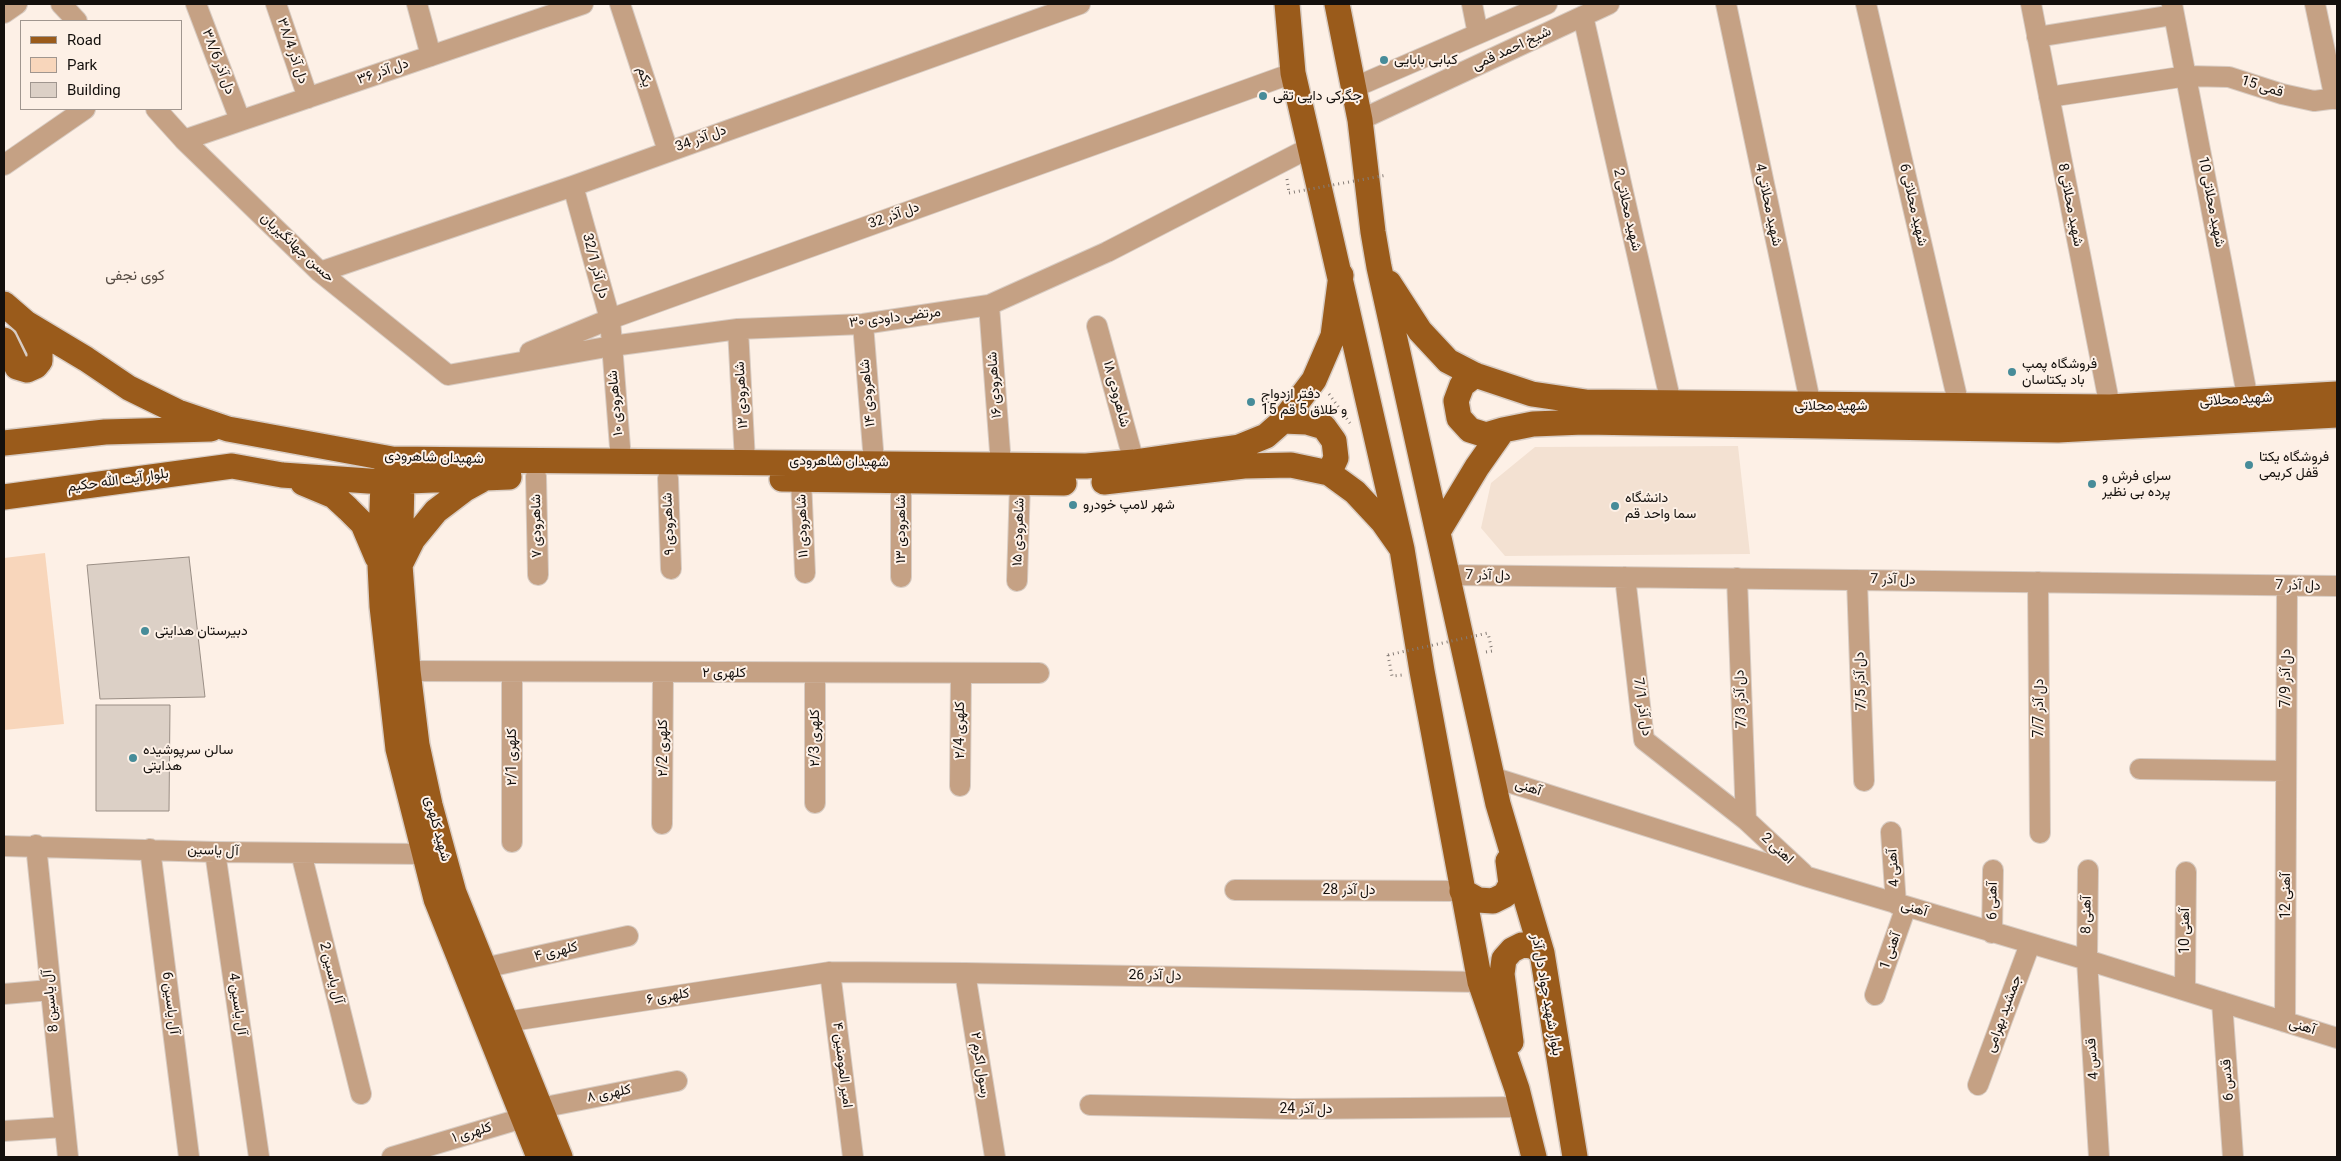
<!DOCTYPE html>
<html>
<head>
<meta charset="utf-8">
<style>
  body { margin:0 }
  #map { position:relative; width:2341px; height:1161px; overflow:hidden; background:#fdf0e6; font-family:Roboto,sans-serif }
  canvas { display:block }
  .frame { position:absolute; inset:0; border:5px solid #14100d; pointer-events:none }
  .legend { position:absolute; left:20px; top:20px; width:162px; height:90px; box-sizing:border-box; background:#fdf0e6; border:1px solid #a0968f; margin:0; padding:6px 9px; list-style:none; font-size:15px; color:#14100d }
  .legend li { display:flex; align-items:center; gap:10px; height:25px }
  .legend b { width:25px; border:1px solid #a0968f }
</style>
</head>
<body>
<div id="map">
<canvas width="2341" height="1161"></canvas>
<div class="frame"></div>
<ul class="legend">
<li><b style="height:6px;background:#9a5b1b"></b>Road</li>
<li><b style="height:14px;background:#f8d6bb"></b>Park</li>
<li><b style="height:14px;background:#dcd0c6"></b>Building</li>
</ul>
</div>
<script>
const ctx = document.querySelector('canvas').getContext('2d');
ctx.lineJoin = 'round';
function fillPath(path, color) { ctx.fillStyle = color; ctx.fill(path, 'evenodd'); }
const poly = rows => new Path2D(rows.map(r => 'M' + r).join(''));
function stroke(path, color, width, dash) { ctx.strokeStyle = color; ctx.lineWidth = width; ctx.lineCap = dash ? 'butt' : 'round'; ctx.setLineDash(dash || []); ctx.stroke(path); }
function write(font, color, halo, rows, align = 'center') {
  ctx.font = font + ' Roboto,Vazirmatn,sans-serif'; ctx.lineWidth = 4; ctx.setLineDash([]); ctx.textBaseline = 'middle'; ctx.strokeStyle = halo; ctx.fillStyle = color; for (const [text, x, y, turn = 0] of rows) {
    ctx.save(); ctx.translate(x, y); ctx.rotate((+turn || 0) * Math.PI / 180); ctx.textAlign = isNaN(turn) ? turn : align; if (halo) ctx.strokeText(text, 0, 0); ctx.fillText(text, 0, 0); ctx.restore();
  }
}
const built = poly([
  [1738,446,1750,554,1505,556,1481,528,1491,483,1535,447]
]);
const green = poly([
  [45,553,64,724,4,730,4,558]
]);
const building = poly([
  [189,557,205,697,100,699,87,565,189,557],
  [96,705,170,705,169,811,96,811,96,705]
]);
const path = poly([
  [1287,179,1289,193],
  [1329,394,1350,423],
  [1486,652,1492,651,1488,633],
  [1388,655,1392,676,1402,675]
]);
const minor = poly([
  [61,4,77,21],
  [196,4,240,120],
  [276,4,308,98],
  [417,4,431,56],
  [620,4,668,151],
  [1472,4,1478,34],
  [1726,4,1811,406],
  [1866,4,1959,406],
  [2031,4,2110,407],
  [2172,4,2248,400],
  [2315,4,2335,99],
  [4,13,17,4],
  [1583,16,1671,403],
  [2037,37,2173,15],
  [1353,88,1547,4],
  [2049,97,2187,76,2229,77,2282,94,2314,101,2337,98],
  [156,109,184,140,320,272,448,375,612,346,738,329,863,324,989,305,1107,252,1309,148],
  [1360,120,1609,4],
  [184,140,583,4],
  [4,165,85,109],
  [573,186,610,319,621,460],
  [320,272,573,186,1080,4],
  [989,305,1001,465],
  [863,324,874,462],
  [1097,326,1134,462],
  [738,329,745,461],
  [530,352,610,319,1293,73],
  [536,476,538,575],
  [668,478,671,569],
  [801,479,805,573],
  [901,481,901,577],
  [1448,575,2337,586],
  [1625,577,1644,740,1746,820,1803,873],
  [1737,578,1746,820],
  [1857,580,1864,781],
  [1017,581,1020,483],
  [2038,582,2040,833],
  [408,671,1039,673],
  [2140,769,2286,771],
  [1492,777,1808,877,2087,960,2337,1038],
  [960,786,961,673],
  [815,803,815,673],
  [662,824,663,672],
  [1891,832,1896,904],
  [512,842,512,672],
  [36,845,68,1157],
  [4,846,215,852,423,854],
  [150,849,189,1157],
  [215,852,259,1157],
  [301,853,361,1094],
  [2088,870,2087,960,2099,1157],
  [1235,890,1462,891],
  [1992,933,1993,870],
  [484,968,628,936],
  [830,972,853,1157],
  [965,973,995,1157],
  [2185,990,2186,872],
  [4,994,50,990],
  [1875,995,1906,907],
  [2222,1002,2233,1157],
  [505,1022,830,972,965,973,1480,982],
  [2285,1022,2287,586],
  [1978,1085,2030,944],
  [1090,1105,1293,1109,1522,1107],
  [540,1108,677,1081],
  [4,1131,64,1127],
  [392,1157,523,1118]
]);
const major = poly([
  [1287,4,1293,73,1402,549,1422,671,1480,982,1517,1089,1534,1157],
  [1337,4,1360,120,1373,232,1379,267,1498,804,1542,953,1575,1157],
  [1389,283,1420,331,1448,361,1475,375,1532,394,1586,402,2110,407,2337,394],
  [4,304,26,323,40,351,40,361,36,366,27,370,17,367,4,340],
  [26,323,86,359,129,388,178,412,228,429,392,459,1086,466,1134,462,1239,447,1266,436,1283,421,1314,380,1333,336,1341,275],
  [1475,375,1462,385,1456,401,1459,418,1470,430,1486,435,1503,430],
  [1283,421,1307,422,1324,427,1334,441,1336,458,1329,473],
  [4,443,105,432,211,429],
  [389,466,383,482,380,565,382,606,398,749,436,899,539,1157],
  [396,468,402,482,400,565,408,671,417,745,430,805,454,893,560,1157],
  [782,479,1064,483],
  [1104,482,1244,466,1291,465,1329,473,1355,492,1383,522,1402,549],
  [303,483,334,496,348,509,363,524,377,557],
  [4,497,232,466,282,475,383,482,509,477],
  [1439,530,1477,467,1503,430,1533,424,1584,422,2058,430,2337,415],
  [401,563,413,539,436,511,465,489,485,478],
  [1462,891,1478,900,1493,901,1505,895,1511,884,1508,861],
  [1511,1042,1502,974,1504,959,1512,950,1522,945,1533,946,1542,953]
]);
const pathBridge = poly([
  [1289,193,1387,175],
  [1388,655,1488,633]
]);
const markers = [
  [1384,60,5,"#478c99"],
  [1263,96,5,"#478c99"],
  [2012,372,5,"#478c99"],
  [1251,402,5,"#478c99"],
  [2249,465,5,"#478c99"],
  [2092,484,5,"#478c99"],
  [1073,505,5,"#478c99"],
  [1615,506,5,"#478c99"],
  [145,631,5,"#478c99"],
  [133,758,5,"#478c99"]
];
const streetNames = [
  ["شیخ احمد قمی",1512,49,-25],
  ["دل آذر ۳۸/4",292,51,71],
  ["دل آذر ۳۸/6",218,62,69],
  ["دل آذر ۳۶",383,72,-19],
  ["یکم",644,77,72],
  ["قمی 15",2262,87,17],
  ["دل آذر 34",701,139,-20],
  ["شهید محلاتی 10",2211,202,79],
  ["شهید محلاتی 4",1768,205,78],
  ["شهید محلاتی 6",1913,205,77],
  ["شهید محلاتی 8",2070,205,79],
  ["شهید محلاتی 2",1627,210,77],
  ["دل آذر 32",894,216,-20],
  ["حسن جهانگیریان",297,248,43],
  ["دل آذر 32/1",595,266,75],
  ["۳۰ مرتضی داودی",895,318,-7],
  ["شاهرودی ۱۶",995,385,-94],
  ["شاهرودی ۱۴",868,393,-95],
  ["شاهرودی ۱۸",1116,394,75],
  ["شاهرودی ۱۲",742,395,-93],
  ["شهید محلاتی",2236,400,-3],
  ["شاهرودی ۱۰",616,403,-95],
  ["شهید محلاتی",1831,406],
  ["شهیدان شاهرودی",434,458,2],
  ["شهیدان شاهرودی",839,462,1],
  ["بلوار آیت الله حکیم",118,481,-8],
  ["۹ شاهرودی",669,524,-92],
  ["۷ شاهرودی",537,526,-91],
  ["۱۱ شاهرودی",803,526,-92],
  ["۱۳ شاهرودی",901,529,-90],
  ["۱۵ شاهرودی",1019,532,-88],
  ["دل آذر 7",1488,576,1],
  ["دل آذر 7",1893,580,1],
  ["دل آذر 7",2298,586,1],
  ["کلهری ۲",724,673],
  ["دل آذر 7/9",2286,678,-90],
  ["دل آذر 7/5",1861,681,-92],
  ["دل آذر 7/3",1741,699,-92],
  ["دل آذر 7/1",1642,707,81],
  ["دل آذر 7/7",2039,708,-90],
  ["کلهری ۲/4",960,730,-90],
  ["کلهری ۲/3",815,738,-90],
  ["کلهری ۲/2",663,748,-90],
  ["کلهری ۲/1",512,757,-90],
  ["آهنی",1528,788,18],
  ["شهید کلهری",437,829,75],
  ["اهنی 2",1777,849,43],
  ["آل یاسین",213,851,2],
  ["آهنی 4",1894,868,-94],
  ["دل آذر 28",1349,890],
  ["آهنی 12",2286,896,-90],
  ["آهنی 6",1993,901,-89],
  ["آهنی",1914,909,17],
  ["آهنی 8",2087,915,-89],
  ["آهنی 10",2185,931,-90],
  ["آهنی 1",1891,951,-71],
  ["کلهری ۴",556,952,-13],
  ["آل یاسین 2",331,973,76],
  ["دل آذر 26",1155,976,1],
  ["بلوار شهید جواد دل آذر",1546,995,80],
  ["کلهری ۶",668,997,-9],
  ["آل یاسین 8",51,1001,-96],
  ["آل یاسین 6",170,1003,83],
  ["آل یاسین 4",237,1004,82],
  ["جمشید بهرامی",2004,1014,-70],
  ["آهنی",2302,1027,17],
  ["قدس 4",2093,1059,-94],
  ["امیر المومنین ۴",842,1065,83],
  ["رسول اکرم ۲",980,1065,81],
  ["قدس 6",2228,1080,-94],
  ["کلهری ۸",609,1094,-11],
  ["دل آذر 24",1306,1109],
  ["کلهری ۱",472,1133,-17]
];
const poiNames = [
  ["کبابی بابایی",1394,60],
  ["جگرکی دایی تقی",1273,96],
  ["فروشگاه پمپ",2022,364],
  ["باد یکتاسان",2022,380],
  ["دفتر ازدواج",1261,394],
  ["15 و طلاق 5 قم",1261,410],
  ["فروشگاه یکتا",2259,457],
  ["قفل کریمی",2259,473],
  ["سرای فرش و",2102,476],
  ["پرده بی نظیر",2102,492],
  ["دانشگاه",1625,498],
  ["سما واحد قم",1625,514],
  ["شهر لامپ خودرو",1083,505],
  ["دبیرستان هدایتی",155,631],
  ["سالن سرپوشیده",143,750],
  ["هدایتی",143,766]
];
const neighbourhoodNames = [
  ["کوی نجفی",135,276]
];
fillPath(built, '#f3e1d2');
fillPath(green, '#f8d6bb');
fillPath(building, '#dcd0c6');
stroke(building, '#9a8e85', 1);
stroke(minor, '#d8ccc3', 22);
stroke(major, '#d8ccc3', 28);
stroke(path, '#857c76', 3, [1, 4]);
stroke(minor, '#c5a184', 20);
stroke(major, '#9a5b1b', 25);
stroke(pathBridge, '#857c76', 3, [1, 4]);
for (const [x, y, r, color] of markers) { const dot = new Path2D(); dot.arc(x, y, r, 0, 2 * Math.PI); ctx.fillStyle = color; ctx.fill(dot); stroke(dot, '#fdf0e6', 2); }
write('14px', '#14100d', '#fdf0e6', streetNames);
write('14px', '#14100d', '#fdf0e6', poiNames, 'left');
write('15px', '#564c44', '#fdf0e6', neighbourhoodNames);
</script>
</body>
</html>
